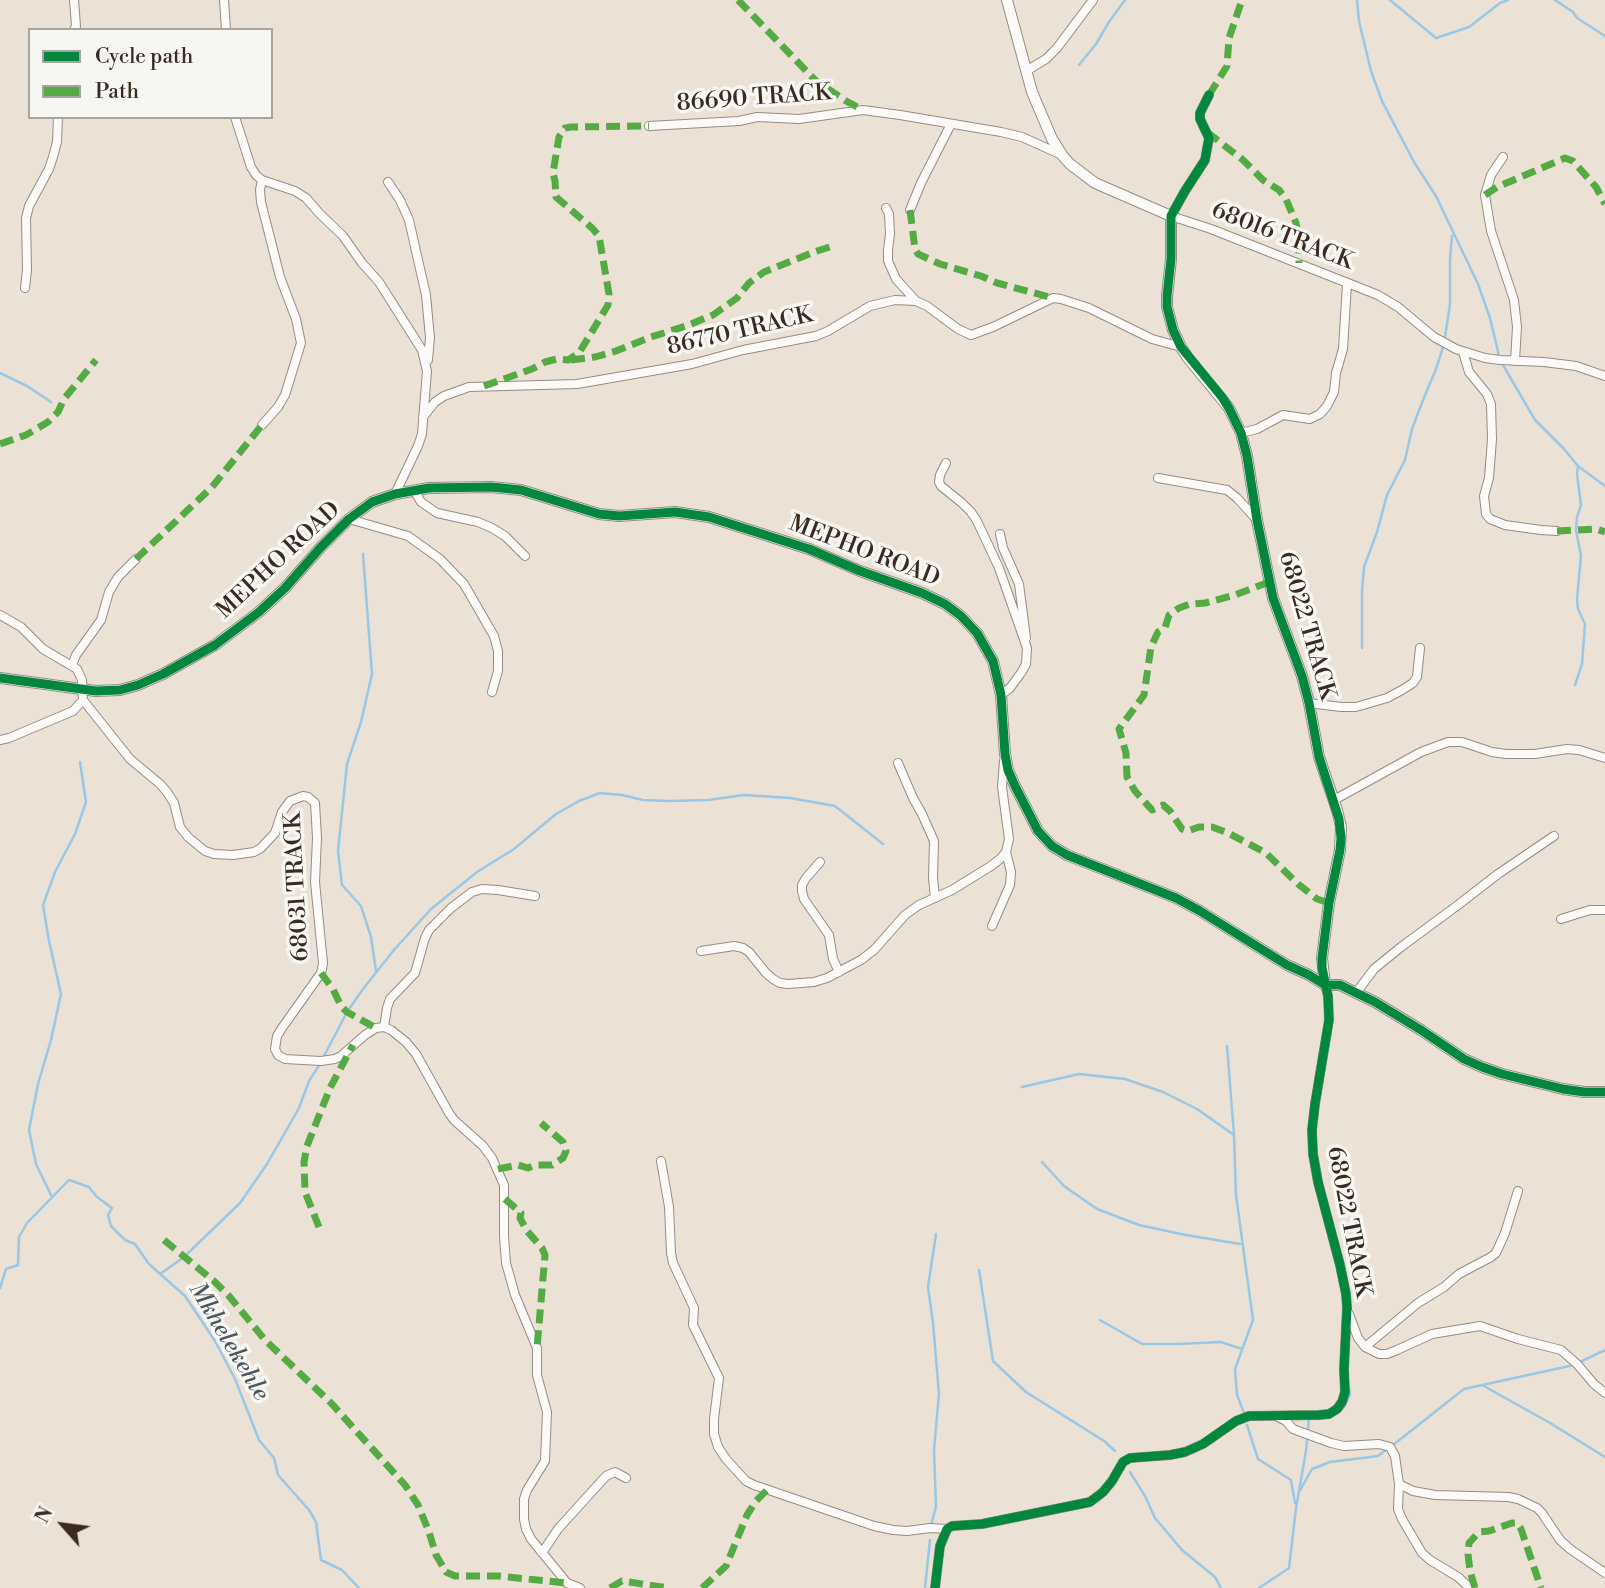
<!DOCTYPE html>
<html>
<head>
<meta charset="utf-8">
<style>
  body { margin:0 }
  #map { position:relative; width:1605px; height:1588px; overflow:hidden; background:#ece1d5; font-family:"Libre Bodoni",serif }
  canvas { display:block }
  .legend { position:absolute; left:28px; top:28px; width:245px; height:91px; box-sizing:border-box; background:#f6f6f2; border:2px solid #aba49d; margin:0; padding:9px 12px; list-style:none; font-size:21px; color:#3b2a1e }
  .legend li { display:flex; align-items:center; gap:14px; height:35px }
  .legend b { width:35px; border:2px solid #aba49d }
  .north { position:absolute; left:28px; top:1490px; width:70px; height:70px; -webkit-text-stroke:5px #f6f6f2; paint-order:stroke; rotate:298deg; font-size:19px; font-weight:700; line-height:28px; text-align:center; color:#3b2a1e }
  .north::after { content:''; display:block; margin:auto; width:24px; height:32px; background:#3b2a1e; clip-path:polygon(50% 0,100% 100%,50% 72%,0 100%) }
</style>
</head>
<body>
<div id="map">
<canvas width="1605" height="1588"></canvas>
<ul class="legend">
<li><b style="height:9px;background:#00873e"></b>Cycle path</li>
<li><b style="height:9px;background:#55ab43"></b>Path</li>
</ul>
<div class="north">N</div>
</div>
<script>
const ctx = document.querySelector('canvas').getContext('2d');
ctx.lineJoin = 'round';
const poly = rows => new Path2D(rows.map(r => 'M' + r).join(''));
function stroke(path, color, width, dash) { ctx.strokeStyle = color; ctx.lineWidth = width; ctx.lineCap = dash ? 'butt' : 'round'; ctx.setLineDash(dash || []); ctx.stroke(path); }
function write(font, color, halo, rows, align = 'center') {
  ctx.font = font + ' "Libre Bodoni",serif'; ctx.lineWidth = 7; ctx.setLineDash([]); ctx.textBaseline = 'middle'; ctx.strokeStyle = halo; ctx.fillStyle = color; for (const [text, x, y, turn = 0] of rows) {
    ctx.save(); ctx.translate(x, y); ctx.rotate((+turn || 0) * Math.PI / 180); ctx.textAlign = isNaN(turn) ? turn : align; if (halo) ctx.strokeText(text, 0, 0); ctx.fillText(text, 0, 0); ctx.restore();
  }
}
const stream = poly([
  [1357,0,1359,21,1371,71,1382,101,1414,162,1436,196,1478,284,1490,318,1500,360,1535,420,1564,449,1578,466,1605,486],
  [1390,0,1436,38,1469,27,1500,3,1508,0],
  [1555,0,1573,12,1577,18,1605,36],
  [1079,65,1096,44,1109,22,1125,0],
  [0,373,27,386,51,402],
  [363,554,372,674,361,722,347,764,338,851,342,885,361,906,371,937,376,971],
  [1362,648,1362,591,1364,567,1377,532,1387,495,1405,460,1412,429,1423,400,1436,369,1444,344,1450,304,1450,260,1452,236],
  [1575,685,1582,664,1585,624,1578,609,1577,599,1581,556,1576,530,1577,517,1581,505,1577,474,1578,466],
  [1227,1046,1234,1135,1236,1195,1253,1320,1235,1369,1237,1395,1244,1413],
  [323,1058,347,1012,363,989,394,950,431,909,477,872,514,849,556,814,579,801,600,793,622,795,643,800,669,801,708,800,744,795,790,798,835,806,883,844],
  [1022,1087,1079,1074,1125,1079,1163,1092,1197,1109,1234,1135],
  [1042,1162,1064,1186,1097,1209,1139,1225,1186,1235,1240,1244],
  [51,1195,36,1164,29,1130,38,1084,51,1040,61,994,49,941,43,905,55,872,75,834,86,802,80,762],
  [979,1270,993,1361,1026,1392,1104,1441,1115,1451],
  [160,1274,184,1257,240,1203,267,1164,299,1108,309,1081,320,1064],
  [0,1288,6,1269,18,1265,19,1237,27,1223,69,1180,89,1187,97,1197,112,1208,108,1215,111,1226,125,1240,135,1244,149,1264,185,1296,215,1341,235,1379,259,1440,274,1458,278,1475,309,1510,316,1522,321,1560,342,1570,359,1588],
  [1100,1320,1142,1344,1178,1344,1221,1342,1242,1349],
  [1580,1362,1605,1350],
  [1482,1385,1550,1423,1605,1457],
  [1341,1410,1344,1407,1350,1395,1348,1381],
  [1247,1425,1258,1459,1291,1480,1295,1503],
  [1393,1445,1464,1389,1574,1365],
  [1130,1472,1145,1496,1155,1518,1182,1550,1215,1577,1221,1588],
  [1298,1494,1312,1469,1330,1462,1378,1456,1387,1449],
  [931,1525,936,1507,934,1450,939,1394,933,1323,928,1287,936,1234],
  [925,1588,930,1540],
  [1259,1588,1289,1568,1296,1508,1306,1451,1309,1418]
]);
const minor = poly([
  [224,0,226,30],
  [74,30,76,26,74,0],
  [1026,71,1046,59,1057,48,1093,0],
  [1209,95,1200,113,1200,119,1209,138,1205,160,1185,191,1171,216,1211,229,1378,295,1398,307,1434,337,1456,349,1485,358,1500,360,1544,362,1576,366,1605,376],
  [235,117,251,167,256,175,262,180,295,191,306,198,320,214,343,236,362,263,379,282,422,350,427,371,422,434,418,446,395,494],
  [649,126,739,121,757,117,799,119,863,110,900,115,1001,132,1022,137,1062,155],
  [1503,157,1491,175,1485,195,1491,231,1514,300,1517,327,1515,361],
  [262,180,260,190,261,202,280,277,296,319,301,343,285,395,278,407,262,425],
  [388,182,400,200,409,220,418,260,426,295,430,338,428,360],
  [886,208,889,214,890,234,888,250,888,261,896,279,916,301],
  [910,210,921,183,951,124],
  [25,288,27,270,26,218,29,206,49,169,53,157,57,142,58,117],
  [1463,352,1469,372,1487,394,1491,404,1492,439,1489,478,1484,496,1486,514,1490,519,1505,525,1541,530,1557,531],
  [423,417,435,402,444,396,469,387,577,384,692,364,743,350,816,336,828,331,870,306,895,300,916,301,927,306,958,329,971,335,993,327,1053,298,1061,299,1089,308,1152,339,1181,347],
  [1241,433,1257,429,1283,415,1310,419,1320,414,1327,406,1334,392,1336,373,1343,349,1347,284],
  [946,463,940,475,939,482,941,486,962,503,971,512,977,521,999,568,1027,648,1026,664,1021,673,1010,688,1001,695],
  [1158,478,1227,490,1237,498,1257,520],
  [414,490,421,502,437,513,478,522,492,528,505,536,525,556],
  [349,519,408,536,440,559,464,584,494,636,498,651,498,671,492,692],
  [1000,534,1003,548,1019,584,1026,638],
  [0,615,21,627,43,649,77,669,82,680,83,700,130,759,160,784,167,792,174,803,180,827,188,837,205,851,214,854,233,855,254,852,261,848,275,833,282,812,290,801,303,796,308,797,315,803,317,838,315,882,323,963,322,969,321,973,282,1028,277,1036,275,1049,278,1055,285,1059,321,1061,335,1059,341,1056,365,1035,376,1028,384,1027,391,1030,406,1042,416,1054,449,1113,454,1120,483,1146,492,1158,504,1185,504,1236,506,1263,515,1295,537,1348,537,1375,547,1412,545,1461,527,1490,524,1499,524,1519,526,1529,531,1539,567,1583,580,1588],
  [72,665,76,655,101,620,109,592,118,577,136,559],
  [1309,703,1341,707,1356,707,1387,698,1402,690,1413,683,1417,677,1420,648],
  [0,740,9,738,73,711,83,700],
  [898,763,913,798,922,814,934,841,933,878,935,898],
  [1334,800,1421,752,1448,742,1462,742,1492,752,1506,754,1535,754,1567,749,1579,750,1605,758],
  [820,862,806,878,802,885,802,891,804,899,829,935,833,959,839,972],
  [1561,919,1590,910,1605,910],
  [992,926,1010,885,1011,872,1006,852],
  [701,951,734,946,743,948,749,952,766,973,773,979,780,983,788,984,814,982,827,978,861,960,874,950,905,915,919,905,952,890,991,866,1000,859,1006,852,1009,839,1002,787,1004,761],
  [1356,993,1374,969,1401,947,1458,905,1498,874,1554,836],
  [384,1027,387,1008,390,999,415,973,425,938,429,930,451,908,472,892,482,889,498,890,535,896],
  [661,1161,669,1207,671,1253,673,1263,694,1308,693,1325,719,1378,714,1419,714,1434,718,1447,726,1459,746,1481,754,1485,874,1526,893,1530,907,1531,930,1528,947,1529],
  [1349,1314,1358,1338,1365,1347,1379,1354,1387,1354,1397,1350,1432,1334,1480,1326,1518,1339,1561,1350,1577,1364,1594,1384,1605,1393],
  [1365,1347,1418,1303,1444,1287,1459,1274,1491,1257,1496,1253,1505,1233,1518,1191],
  [1276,1416,1286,1421,1293,1429,1331,1443,1344,1446,1379,1444,1390,1447,1395,1456,1399,1484,1413,1491,1435,1495,1508,1497,1518,1499,1537,1508,1542,1513,1560,1540,1570,1549,1605,1573],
  [1399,1484,1398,1509,1402,1519,1422,1553,1430,1560,1458,1577,1470,1588],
  [542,1553,558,1529,606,1476,615,1472,626,1478],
  [935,1588,940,1546,947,1529,952,1526,982,1524,1090,1502,1103,1492,1112,1481,1123,1462,1130,1458,1170,1455,1185,1452,1203,1444,1236,1421,1249,1416,1319,1415,1329,1414,1337,1409,1342,1402,1345,1392,1344,1369,1347,1308,1346,1294,1340,1265,1318,1182,1313,1154,1312,1130,1315,1104,1329,1020,1328,996,1325,985]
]);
const tertiary = poly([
  [1007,0,1032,92,1052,139,1062,155,1070,164,1095,183,1171,216,1171,259,1167,296,1167,307,1173,330,1181,347,1188,358,1229,408,1241,433,1247,456,1257,520,1273,598,1302,676,1309,703,1319,757,1337,810,1341,827,1340,850,1329,903,1322,958,1325,985],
  [0,678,96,691,120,690,138,685,163,674,215,645,259,612,285,588,321,547,349,519,372,502,395,494,429,488,491,487,521,490,599,514,619,516,675,512,709,517,809,549,860,571,922,593,945,604,961,616,977,633,993,661,1001,695,1005,754,1008,770,1015,786,1038,831,1052,846,1067,855,1176,898,1200,911,1287,965,1309,975,1325,985,1340,985,1375,1002,1421,1030,1464,1059,1482,1067,1502,1074,1563,1089,1584,1092,1605,1092]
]);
const quiet = poly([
  [738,0,816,81,846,101,863,110],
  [1209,95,1227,66,1229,38,1242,0],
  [1207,132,1243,160,1263,180,1279,190,1286,199,1296,223,1299,242,1299,263],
  [1485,195,1497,187,1565,158,1573,161,1596,187,1605,204],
  [910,210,915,249,918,254,940,264,981,276,997,283,1053,298],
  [571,360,595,357,616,351,651,337,686,326,713,315,737,298,749,283,764,272,814,252,836,245],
  [484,386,532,369,545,362,557,359,568,360,579,353,608,305,609,294,599,236,592,228,556,197,555,181,553,173,559,137,565,128,571,127,649,126],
  [0,444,26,435,48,422,58,412,64,399,96,360],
  [1557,531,1596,529,1605,532],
  [136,559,212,487,262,425],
  [1269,582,1235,595,1205,603,1190,604,1179,608,1169,615,1165,628,1158,632,1151,647,1144,695,1119,729,1126,753,1127,777,1135,791,1152,810,1163,805,1170,811,1182,829,1188,831,1199,827,1212,827,1228,833,1266,853,1298,884,1317,899,1329,903],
  [321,973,333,989,341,1006,347,1012,376,1028],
  [498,1169,518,1165,528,1168,535,1165,552,1165,563,1158,566,1151,563,1142,541,1123],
  [505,1199,521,1213,520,1218,527,1231,542,1248,545,1255,537,1348],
  [319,1227,305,1192,304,1162,307,1146,330,1088,353,1045],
  [164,1240,215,1282,229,1296,265,1340,331,1403,405,1485,418,1505,429,1532,436,1555,446,1572,455,1576,498,1576,567,1583],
  [610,1588,622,1581,669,1588],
  [702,1588,726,1566,747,1515,756,1501,767,1490],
  [1475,1588,1470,1571,1468,1554,1469,1543,1479,1532,1489,1531,1512,1523,1517,1523,1521,1529,1541,1588]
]);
const cycleway = poly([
  [0,678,96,691,120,690,138,685,163,674,215,645,259,612,285,588,321,547,349,519,372,502,395,494,429,488,491,487,521,490,599,514,619,516,675,512,709,517,809,549,860,571,922,593,945,604,961,616,977,633,993,661,1001,695,1005,754,1008,770,1015,786,1038,831,1052,846,1067,855,1176,898,1200,911,1287,965,1309,975,1325,985,1340,985,1375,1002,1421,1030,1464,1059,1482,1067,1502,1074,1563,1089,1584,1092,1605,1092],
  [935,1588,940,1546,947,1529,952,1526,982,1524,1090,1502,1103,1492,1112,1481,1123,1462,1130,1458,1170,1455,1185,1452,1203,1444,1236,1421,1249,1416,1319,1415,1329,1414,1337,1409,1342,1402,1345,1392,1344,1369,1347,1308,1346,1294,1340,1265,1318,1182,1313,1154,1312,1130,1315,1104,1329,1020,1328,996,1322,968,1322,958,1329,903,1340,850,1341,838,1339,819,1319,757,1309,703,1302,676,1273,598,1257,520,1247,456,1241,433,1229,408,1222,397,1181,347,1173,330,1167,307,1167,296,1171,259,1171,216,1185,191,1205,160,1209,138,1200,119,1200,113,1209,95]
]);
const streetNames = [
  ["86690 TRACK",754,99,-4],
  ["68016 TRACK",1282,237,21],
  ["86770 TRACK",740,332,-13],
  ["MEPHO ROAD",864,552,21],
  ["MEPHO ROAD",279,561,-43],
  ["68022 TRACK",1306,626,74],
  ["68031 TRACK",298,887,-93],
  ["68022 TRACK",1348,1222,79]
];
const waterNames = [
  ["Mkhelekehle",228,1342,59]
];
stroke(stream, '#98c8e6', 2.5);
stroke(minor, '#958c84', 10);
stroke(tertiary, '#958c84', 12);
stroke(minor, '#fcfaf9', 8);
stroke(tertiary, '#fcfaf9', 10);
stroke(quiet, '#55ab43', 7, [14, 7]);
stroke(cycleway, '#00873e', 9);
write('23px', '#3b2a1e', '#f6f6f2', streetNames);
write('italic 24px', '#4c565c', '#f6f6f2', waterNames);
</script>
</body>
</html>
